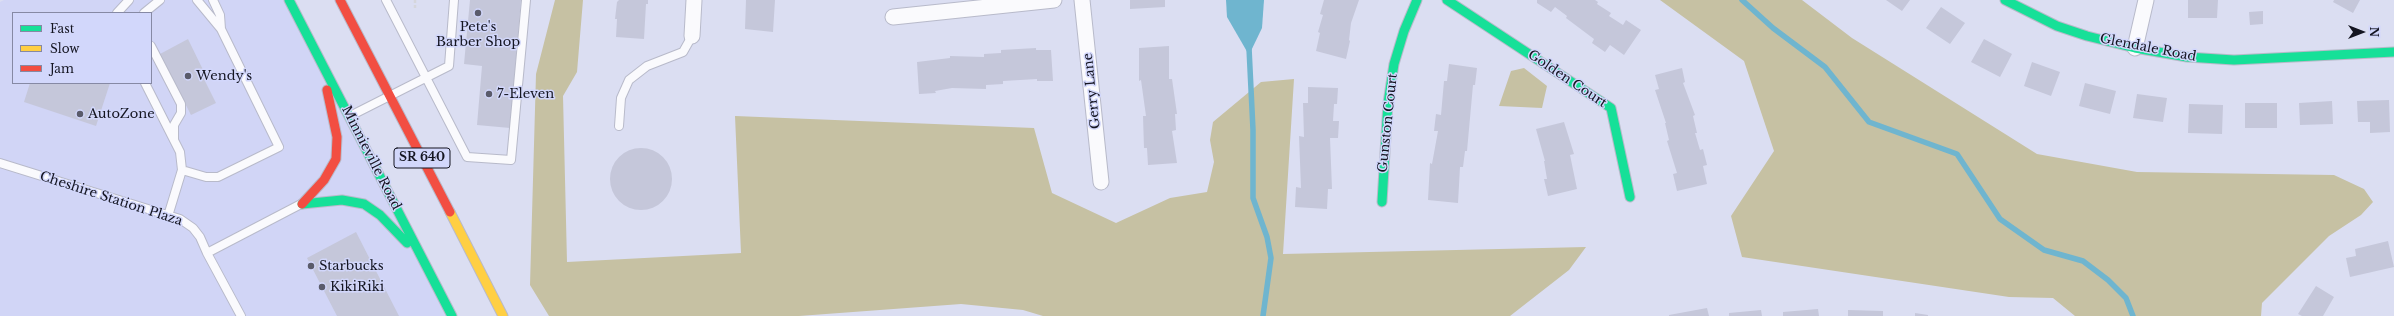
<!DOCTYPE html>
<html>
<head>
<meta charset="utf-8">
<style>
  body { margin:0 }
  #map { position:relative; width:2394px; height:316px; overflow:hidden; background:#dbdef2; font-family:"Libre Baskerville",serif }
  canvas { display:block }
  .legend { position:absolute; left:12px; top:12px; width:140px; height:72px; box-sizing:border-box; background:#d2d7fb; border:1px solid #8689a4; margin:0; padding:5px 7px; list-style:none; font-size:12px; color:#141521 }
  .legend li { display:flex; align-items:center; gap:8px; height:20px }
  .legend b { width:20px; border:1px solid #8689a4 }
  .north { position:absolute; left:2342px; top:12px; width:40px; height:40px; -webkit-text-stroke:3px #d2d7fb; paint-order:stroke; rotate:90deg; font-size:11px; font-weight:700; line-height:16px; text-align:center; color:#141521 }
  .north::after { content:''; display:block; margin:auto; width:14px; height:18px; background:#141521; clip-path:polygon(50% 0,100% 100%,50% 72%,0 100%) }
</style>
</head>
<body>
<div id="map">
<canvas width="2394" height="316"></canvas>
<ul class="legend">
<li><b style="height:5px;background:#16e098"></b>Fast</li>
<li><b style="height:5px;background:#ffcf43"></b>Slow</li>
<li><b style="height:5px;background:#f24e42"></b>Jam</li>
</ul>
<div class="north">N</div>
</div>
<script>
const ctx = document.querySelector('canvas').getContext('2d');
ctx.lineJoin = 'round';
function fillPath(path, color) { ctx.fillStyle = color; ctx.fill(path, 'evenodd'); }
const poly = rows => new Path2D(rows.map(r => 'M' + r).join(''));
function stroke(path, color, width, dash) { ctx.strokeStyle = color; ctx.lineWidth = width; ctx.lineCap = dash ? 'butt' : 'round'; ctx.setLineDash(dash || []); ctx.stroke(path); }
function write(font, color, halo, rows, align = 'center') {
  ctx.font = font + ' "Libre Baskerville",serif'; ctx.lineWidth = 3; ctx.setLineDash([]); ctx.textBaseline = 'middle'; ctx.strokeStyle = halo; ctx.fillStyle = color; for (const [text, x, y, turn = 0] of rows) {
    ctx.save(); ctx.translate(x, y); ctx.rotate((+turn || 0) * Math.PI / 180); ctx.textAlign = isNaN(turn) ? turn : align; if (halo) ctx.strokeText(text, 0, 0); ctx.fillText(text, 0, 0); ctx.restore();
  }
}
const built = poly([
  [4,0,289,0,451,316,0,316,0,2],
  [13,13,151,13,151,83,13,83]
]);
const green = poly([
  [555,0,583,0,577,72,563,96,567,262,741,253,735,116,1034,128,1052,193,1116,223,1170,198,1207,192,1214,162,1210,140,1213,122,1261,82,1294,79,1283,254,1586,247,1569,270,1510,316,1043,316,1023,310,961,304,799,316,549,316,530,285,536,74],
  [1660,0,1802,0,1852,38,2037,154,2137,172,2334,175,2364,189,2373,202,2361,215,2329,236,2262,303,2261,316,2075,316,2053,298,2009,297,1742,257,1731,216,1774,151,1744,61],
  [1524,68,1547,86,1542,108,1499,106,1511,71]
]);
const water = poly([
  [1226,0,1264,0,1262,28,1249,55,1227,17]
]);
const stream = poly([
  [1742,0,1773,28,1825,67,1869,122,1957,154,2000,219,2044,250,2083,261,2108,280,2126,298,2133,316],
  [1249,48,1253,130,1253,198,1267,237,1271,258,1263,316]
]);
const building = poly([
  [470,0,521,0,510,128,477,125,482,66,464,64],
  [619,0,648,0,648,4,646,4,644,39,616,37,617,19,615,19,617,2],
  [746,0,775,0,773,32,745,29],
  [1130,0,1165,0,1165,7,1130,9],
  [1324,0,1359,0,1351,23,1349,40,1350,41,1346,59,1316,51,1320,33,1318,32,1323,15,1320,14],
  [1537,0,1595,0,1598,2,1597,4,1611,13,1609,16,1623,25,1626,20,1641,30,1624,55,1610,45,1605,52,1592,43,1594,39,1566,18,1567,16,1555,7,1551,12,1537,3],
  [1886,0,1910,0,1902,11],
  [2188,0,2218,0,2217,18,2188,18],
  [2334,0,2360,0,2353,13,2333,2],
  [1941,7,1965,23,1950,44,1926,28],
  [2263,11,2263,24,2250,25,2249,12],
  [188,39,206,76,203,77,216,103,191,115,160,54],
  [1984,39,2012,54,2000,77,1971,62],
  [1169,46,1169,79,1172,79,1177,114,1175,114,1176,130,1172,131,1177,163,1148,165,1147,148,1144,148,1143,116,1146,116,1141,80,1139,81,1139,48],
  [1036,48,1036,50,1051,50,1053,81,1037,81,1037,79,1003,81,1003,84,986,85,986,89,952,88,935,91,936,93,919,94,917,62,950,58,950,56,984,57,984,54,1001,53,1001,50],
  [2032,62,2060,72,2051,96,2024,86],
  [1449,64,1477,68,1475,85,1473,85,1467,151,1465,151,1463,167,1460,167,1458,203,1428,200,1430,163,1432,164,1438,131,1434,131,1436,114,1441,115,1444,81,1447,81],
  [1682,68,1685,82,1683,83,1695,115,1693,116,1697,133,1695,133,1700,150,1703,149,1707,165,1703,166,1707,184,1677,191,1673,174,1677,173,1667,141,1669,140,1665,123,1666,123,1655,90,1659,89,1655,75],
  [30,83,110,83,96,126,24,102],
  [2085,83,2116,91,2110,114,2079,106],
  [1308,87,1338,88,1337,104,1334,104,1333,121,1339,121,1338,138,1330,138,1332,189,1328,189,1327,209,1295,207,1296,187,1301,188,1299,136,1304,137,1303,103,1308,103],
  [2137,94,2167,98,2163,122,2133,118],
  [2389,100,2390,132,2370,133,2370,122,2358,122,2357,101],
  [2332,101,2333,124,2300,125,2299,103],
  [2245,103,2277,103,2277,128,2245,128],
  [2189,104,2223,105,2222,134,2188,133],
  [1564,122,1574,154,1570,155,1577,189,1548,196,1544,179,1547,179,1544,161,1545,161,1536,129],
  '610 179a31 31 0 1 1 62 0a31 31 0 1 1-62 0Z',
  [356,232,399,316,337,316,307,258],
  [2388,241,2394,267,2350,277,2346,258,2356,256,2355,249],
  [2316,286,2334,297,2323,316,2302,316,2298,314],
  [1707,308,1709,316,1669,316,1669,315],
  [1818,309,1819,316,1783,316,1783,312],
  [1761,310,1762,316,1729,316,1729,313],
  [1848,310,1883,311,1883,316,1848,316],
  [1915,313,1928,315,1928,316,1915,316]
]);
const path = poly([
  [415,0,415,10]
]);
const lane = poly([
  [197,0,221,29],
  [386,0,467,157,511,160,526,0],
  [117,13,129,0],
  [144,13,160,0],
  [151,46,181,104,181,113,174,125,174,139],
  [145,83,180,152,182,170,168,216],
  [350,116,449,66,454,0],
  [619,126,621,98,629,80,647,66,683,52,692,36],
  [0,163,180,219,193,228,200,237,207,253],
  [182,170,206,177,218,177,279,147,221,29,220,15,213,0],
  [241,316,207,253,301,204]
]);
const street = poly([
  [1082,0,1101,182],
  [893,17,1054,0],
  [692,36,694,0],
  [2135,48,2146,0]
]);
const fast = poly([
  [289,0,452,316],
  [1447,0,1611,108,1630,197],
  [2005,0,2057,26,2087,36,2135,48,2187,57,2234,60,2394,52],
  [1382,202,1388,103,1394,64,1404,31,1417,0],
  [302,204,342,200,364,204,380,215,407,243]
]);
const slow = poly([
  [450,212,503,316]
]);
const jam = poly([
  [340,0,450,212],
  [302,204,324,180,336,159,337,137,327,90]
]);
const markers = [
  [478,13,4,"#5a5b6a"],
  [188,76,4,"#5a5b6a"],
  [489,94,4,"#5a5b6a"],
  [80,114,4,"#5a5b6a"],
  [311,266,4,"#5a5b6a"],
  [322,287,4,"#5a5b6a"]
];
const shields = [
  [422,158,56]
];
const shieldNames = [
  ["SR 640",422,158]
];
const poiNames = [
  ["Pete's",478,27,"center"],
  ["Barber Shop",478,42,"center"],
  ["Wendy's",196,76],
  ["7-Eleven",497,94],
  ["AutoZone",88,114],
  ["Starbucks",319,266],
  ["KikiRiki",330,287]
];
const streetNames = [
  ["Glendale Road",2148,48,11],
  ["Golden Court",1567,79,34],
  ["Gerry Lane",1092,91,-96],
  ["Gunston Court",1388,123,-84],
  ["Minnieville Road",371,158,63],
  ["Cheshire Station Plaza",111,199,18]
];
fillPath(built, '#d1d5f6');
fillPath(green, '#c6c1a3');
fillPath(water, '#6fb5cf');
stroke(stream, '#6fb5cf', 5.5);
fillPath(building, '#c5c7da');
stroke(lane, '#b8baca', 10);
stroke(street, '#b8baca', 17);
stroke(fast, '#b8baca', 11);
stroke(slow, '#b8baca', 11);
stroke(jam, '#b8baca', 11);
stroke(path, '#d5d6dc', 2.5, [3, 2]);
stroke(lane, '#fafafd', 8);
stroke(street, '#fafafd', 15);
stroke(fast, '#16e098', 9);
stroke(slow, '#ffcf43', 9);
stroke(jam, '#f24e42', 9);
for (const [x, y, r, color] of markers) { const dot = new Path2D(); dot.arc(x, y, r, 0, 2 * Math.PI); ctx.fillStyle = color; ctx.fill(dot); stroke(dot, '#d2d7fb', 1.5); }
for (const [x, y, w] of shields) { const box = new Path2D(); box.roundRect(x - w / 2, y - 10, w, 20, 3); ctx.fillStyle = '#d2d7fb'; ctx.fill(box); stroke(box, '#141521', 1); }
write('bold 12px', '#141521', null, shieldNames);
write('13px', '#141521', '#d2d7fb', poiNames, 'left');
write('13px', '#141521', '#d2d7fb', streetNames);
</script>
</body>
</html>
